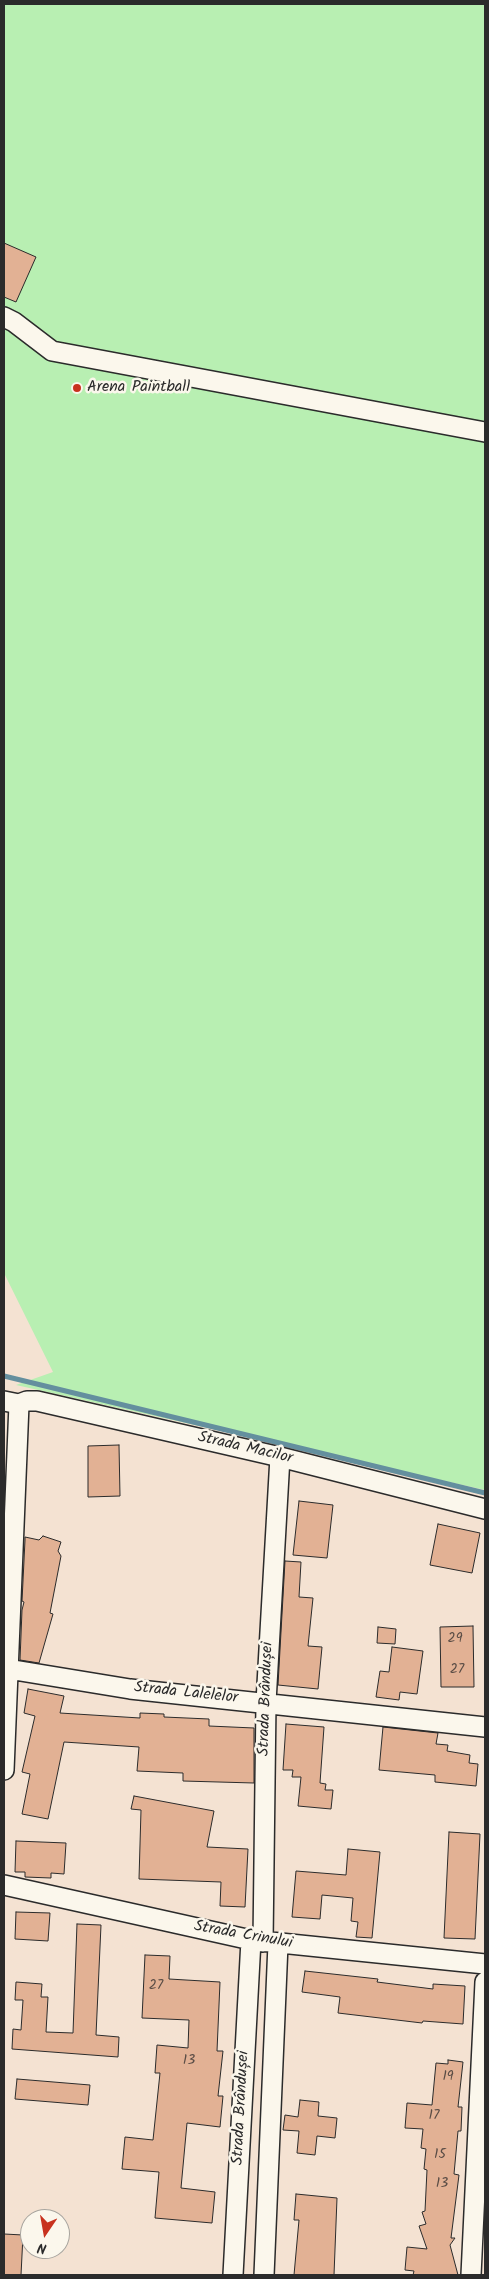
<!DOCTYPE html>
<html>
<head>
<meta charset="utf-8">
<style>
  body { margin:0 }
  #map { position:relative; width:489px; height:2279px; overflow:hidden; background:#f4e2d2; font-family:Kalam,sans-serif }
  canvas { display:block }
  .frame { position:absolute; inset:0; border:5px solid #2b2b2b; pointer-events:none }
  .north { position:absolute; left:20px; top:2209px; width:50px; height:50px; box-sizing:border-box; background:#fbf7ec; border:1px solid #a8a59f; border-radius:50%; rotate:192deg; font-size:14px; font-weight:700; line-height:20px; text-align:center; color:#2b2b2b }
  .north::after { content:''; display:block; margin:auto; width:18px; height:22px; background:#c8321e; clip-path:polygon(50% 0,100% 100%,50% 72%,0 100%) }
</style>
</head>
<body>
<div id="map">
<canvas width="489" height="2279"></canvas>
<div class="frame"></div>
<div class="north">N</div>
</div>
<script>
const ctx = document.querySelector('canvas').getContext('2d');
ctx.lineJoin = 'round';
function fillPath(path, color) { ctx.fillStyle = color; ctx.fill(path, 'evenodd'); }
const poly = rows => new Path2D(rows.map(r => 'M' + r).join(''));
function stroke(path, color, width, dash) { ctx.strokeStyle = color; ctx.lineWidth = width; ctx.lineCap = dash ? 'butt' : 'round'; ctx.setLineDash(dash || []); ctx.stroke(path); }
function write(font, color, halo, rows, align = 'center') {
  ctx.font = font + ' Kalam,sans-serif'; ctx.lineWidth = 5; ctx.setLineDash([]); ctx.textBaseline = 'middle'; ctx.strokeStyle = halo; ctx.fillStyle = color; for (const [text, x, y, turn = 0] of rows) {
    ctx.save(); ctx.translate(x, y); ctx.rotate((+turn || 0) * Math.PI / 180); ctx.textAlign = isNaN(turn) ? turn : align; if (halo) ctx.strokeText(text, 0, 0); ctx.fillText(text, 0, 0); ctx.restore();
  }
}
const green = poly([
  [4,4,485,4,485,1490,16,1385,53,1372,4,1273]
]);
const stream = poly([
  [4,1376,485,1493]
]);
const building = poly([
  [4,243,36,257,16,302,4,297,4,243],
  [119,1445,120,1496,88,1497,88,1446,119,1445],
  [299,1501,333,1505,327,1558,293,1555,299,1501],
  [438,1524,480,1533,472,1573,430,1565,438,1524],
  [43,1536,61,1542,58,1551,61,1556,50,1613,53,1614,39,1663,20,1660,22,1610,24,1602,22,1601,25,1540,25,1537,39,1540,43,1536],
  [285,1561,301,1562,299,1597,313,1598,308,1646,322,1647,318,1689,278,1685,285,1561],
  [473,1626,474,1687,441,1687,440,1627,473,1626],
  [378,1627,396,1629,395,1644,377,1643,378,1627],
  [392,1647,423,1651,417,1694,400,1692,399,1700,376,1697,380,1671,389,1672,392,1647],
  [28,1689,64,1696,60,1713,140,1718,140,1713,164,1714,164,1717,209,1719,209,1726,254,1728,254,1783,183,1781,183,1773,137,1771,139,1747,64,1742,48,1819,22,1814,30,1774,22,1772,35,1716,24,1713,28,1689],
  [286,1724,324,1727,320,1783,326,1784,325,1790,333,1790,331,1809,298,1806,301,1777,292,1777,293,1770,283,1770,286,1724],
  [383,1727,438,1733,436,1744,448,1745,447,1751,470,1755,469,1763,478,1764,476,1786,435,1782,435,1775,379,1770,383,1727],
  [134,1796,214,1811,207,1847,248,1849,245,1907,220,1906,221,1882,139,1879,141,1810,131,1809,134,1796],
  [449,1832,480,1834,475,1939,444,1938,449,1832],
  [16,1841,66,1843,64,1874,51,1873,51,1878,25,1877,25,1872,15,1872,16,1841],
  [348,1849,380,1852,372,1938,356,1937,358,1922,351,1921,353,1898,322,1895,320,1919,292,1917,296,1871,346,1875,348,1849],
  [16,1912,50,1913,48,1941,15,1939,16,1912],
  [77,1924,101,1925,96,2035,119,2037,118,2057,12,2049,13,2029,21,2030,23,2000,15,2000,16,1982,42,1984,41,1997,48,1997,46,2032,73,2033,77,1924],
  [145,1955,170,1956,169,1979,220,1982,217,2051,223,2051,218,2096,223,2096,220,2127,187,2123,181,2188,215,2192,212,2223,155,2218,159,2172,122,2169,125,2137,153,2140,160,2073,155,2073,157,2045,188,2048,189,2020,142,2018,145,1955],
  [305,1971,378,1979,377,1982,433,1989,433,1984,465,1986,463,2024,423,2021,422,2023,338,2013,340,1997,302,1992,305,1971],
  [448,2060,463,2062,458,2107,462,2107,461,2131,458,2131,454,2174,459,2175,451,2238,455,2238,450,2245,458,2275,413,2275,414,2271,405,2270,407,2247,427,2249,419,2226,426,2224,422,2212,425,2211,427,2170,424,2169,426,2149,421,2148,423,2129,405,2128,407,2103,432,2105,436,2063,448,2064,448,2060],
  [17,2079,90,2085,88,2105,15,2099,17,2079],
  [300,2100,319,2102,318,2116,337,2118,335,2138,317,2136,315,2155,297,2153,299,2131,283,2130,285,2115,298,2117,300,2100],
  [296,2194,337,2198,334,2275,294,2275,299,2220,294,2220,296,2194],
  [4,2234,23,2235,21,2275,4,2275,4,2234]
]);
const minor = poly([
  [4,317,14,322,52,351,485,432],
  [4,1401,19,1404,27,1401,37,1401,280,1457,485,1509],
  [8,1669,130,1689,485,1727],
  [4,1770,19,1404],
  [4,1885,251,1940,485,1964],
  [263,1942,266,1702,280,1457],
  [233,2275,251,1940],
  [264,2275,278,1944],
  [471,2275,485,1982]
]);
const markers = [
  [77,388,5,"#c8321e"]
];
const numberNames = [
  ["29",455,1640],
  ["27",457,1671],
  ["27",156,1987],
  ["13",189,2062],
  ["19",448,2078],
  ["17",434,2117],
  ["15",440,2156],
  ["13",442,2185]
];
const poiNames = [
  ["Arena Paintball",87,388]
];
const streetNames = [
  ["Strada Macilor",245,1449,13],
  ["Strada Lalelelor",186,1694,6],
  ["Strada Brândușei",267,1699,-88],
  ["Strada Crinului",243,1936,10],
  ["Strada Brândușei",242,2108,-87]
];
fillPath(green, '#b8efb2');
stroke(stream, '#648f9e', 5);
fillPath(building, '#e2b194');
stroke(building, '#2b2b2b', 1);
stroke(minor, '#2b2b2b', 22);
stroke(minor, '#fbf7ec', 19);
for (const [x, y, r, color] of markers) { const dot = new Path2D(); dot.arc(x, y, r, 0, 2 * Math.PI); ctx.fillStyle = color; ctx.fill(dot); stroke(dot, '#fbf7ec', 2); }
write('14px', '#594c45', null, numberNames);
write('16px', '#2b2b2b', '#fbf7ec', poiNames, 'left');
write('16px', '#2b2b2b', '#fbf7ec', streetNames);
</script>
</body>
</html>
